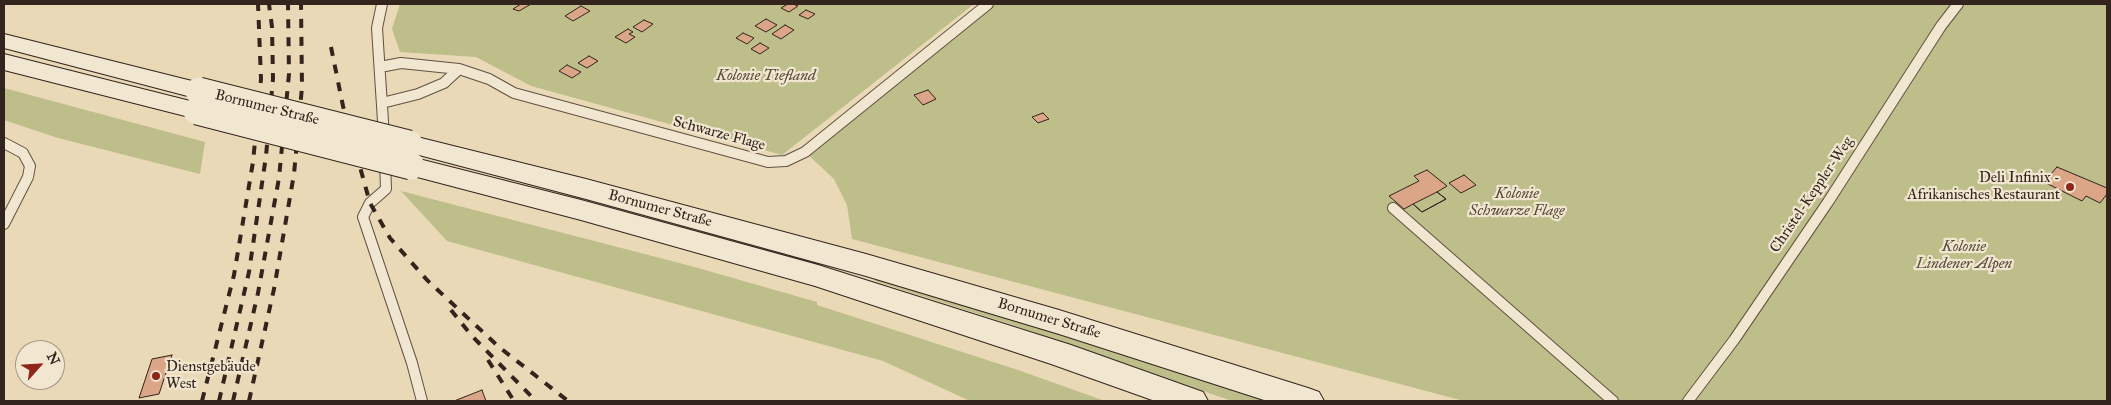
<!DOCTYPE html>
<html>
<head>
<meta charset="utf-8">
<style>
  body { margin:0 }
  #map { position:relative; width:2111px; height:405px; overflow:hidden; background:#ead9b6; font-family:"IM FELL Great Primer",serif }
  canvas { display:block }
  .frame { position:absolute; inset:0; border:5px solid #33241d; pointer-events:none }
  .north { position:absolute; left:15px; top:340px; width:50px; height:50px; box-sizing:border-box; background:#f1e6d0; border:1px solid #a59888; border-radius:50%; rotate:64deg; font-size:14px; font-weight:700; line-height:20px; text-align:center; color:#33241d }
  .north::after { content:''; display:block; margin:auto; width:18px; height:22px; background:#8f2418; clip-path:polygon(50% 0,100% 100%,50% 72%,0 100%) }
</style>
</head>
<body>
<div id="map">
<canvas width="2111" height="405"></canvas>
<div class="frame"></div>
<div class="north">N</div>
</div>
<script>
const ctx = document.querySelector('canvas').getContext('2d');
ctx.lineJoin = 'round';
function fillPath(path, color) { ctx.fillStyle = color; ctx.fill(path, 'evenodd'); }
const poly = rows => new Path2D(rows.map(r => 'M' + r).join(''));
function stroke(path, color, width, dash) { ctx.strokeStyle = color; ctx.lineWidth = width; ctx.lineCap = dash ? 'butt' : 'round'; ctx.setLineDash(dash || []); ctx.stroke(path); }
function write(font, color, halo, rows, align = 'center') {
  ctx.font = font + ' "IM FELL Great Primer",serif'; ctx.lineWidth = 4.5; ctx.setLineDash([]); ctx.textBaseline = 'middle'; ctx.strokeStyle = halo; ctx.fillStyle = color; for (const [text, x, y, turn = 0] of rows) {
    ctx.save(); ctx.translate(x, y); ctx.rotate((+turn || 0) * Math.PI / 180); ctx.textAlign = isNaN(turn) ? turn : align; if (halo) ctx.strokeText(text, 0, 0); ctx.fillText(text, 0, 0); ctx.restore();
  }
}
const green = poly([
  [400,4,974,4,782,155,531,86,476,57,400,52,392,29],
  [988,4,2107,4,2107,401,1464,401,852,239,847,205,834,179,805,152],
  [4,88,205,142,200,174,58,138,4,120],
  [401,191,691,266,817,302,817,305,1018,370,1105,401,970,401,883,361,447,241],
  [874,277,1187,372,1277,401,1232,401,1007,323,875,281]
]);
const building = poly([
  [521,4,531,4,519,11,513,9,521,4],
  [788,4,793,4,798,6,789,12,781,8,788,4],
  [581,6,590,11,573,21,565,16,581,6],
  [806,10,815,14,808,19,799,15,806,10],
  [766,19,777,25,766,32,755,26,766,19],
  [644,20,653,24,642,32,633,27,644,20],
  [785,25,794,30,781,39,772,34,785,25],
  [628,29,633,32,629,34,635,37,626,43,615,37,628,29],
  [743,33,754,38,747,44,736,38,743,33],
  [760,43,769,48,760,54,751,49,760,43],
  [589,56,598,61,587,68,578,63,589,56],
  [567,65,581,72,572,78,559,71,567,65],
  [928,90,936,99,923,105,914,95,928,90],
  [1043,113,1049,119,1038,123,1032,117,1043,113],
  [2057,167,2107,188,2107,194,2100,203,2086,196,2082,201,2044,182,2057,167],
  [1427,170,1447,186,1437,192,1446,199,1422,212,1413,204,1404,209,1389,196,1419,181,1414,176,1427,170],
  [1464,175,1476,185,1461,193,1449,183,1464,175],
  [1437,192,1446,199,1422,212,1413,204,1437,192],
  [172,355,159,394,139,398,152,359,172,355],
  [482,390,486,401,454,401,482,390]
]);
const lane = poly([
  [382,4,377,28,384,137],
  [380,67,401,63,459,69,489,79,514,93,768,162,786,161,805,152,988,4],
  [382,103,418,94,444,83,459,69],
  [4,143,23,153,30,166,28,177,4,224],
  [385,161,386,189,370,203,363,217,412,363,422,401],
  [1393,208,1613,401],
  [1688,401,1734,340,1828,202,1941,26,1958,4]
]);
const secondary = poly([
  [4,34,208,85,211,91,208,97,199,99,4,48,4,34],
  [4,54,206,105,210,111,206,117,197,119,4,70,4,54],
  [409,135,586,179,866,254,1059,310,1308,388,1319,392,1324,401,1267,401,1059,334,866,276,586,199,400,150,396,144,400,138,409,135],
  [411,157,581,200,818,265,1071,345,1203,392,1208,401,1155,401,1051,364,815,286,581,220,402,173,398,166,402,159,411,157]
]);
const rail = poly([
  [331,47,343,106,370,203,390,238,427,280,499,347,568,401],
  [451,310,471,335,536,401],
  [488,360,514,401],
  [202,401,234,275,253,162,261,79,258,4],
  [219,401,249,272,266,156,273,79,272,27,269,4],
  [233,401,258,293,279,178,289,74,288,4],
  [249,401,274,289,294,174,302,87,301,4]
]);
const secondaryBridge = poly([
  [199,91,409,144],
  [197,111,411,166]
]);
const markers = [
  [2070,187,5,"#8f2418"],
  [156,376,5,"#8f2418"]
];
const parkNames = [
  ["Kolonie Tiefland",766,76],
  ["Kolonie",1517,194],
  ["Schwarze Flage",1517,211],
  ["Kolonie",1964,247],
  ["Lindener Alpen",1964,264]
];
const streetNames = [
  ["Bornumer Straße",267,108,14],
  ["Schwarze Flage",719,134,15],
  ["Christel-Keppler-Weg",1812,195,-56],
  ["Bornumer Straße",660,209,15],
  ["Bornumer Straße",1049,319,17]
];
const poiNames = [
  ["Deli Infinix -",2060,178],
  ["Afrikanisches Restaurant",2060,195],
  ["Dienstgebäude",166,367,"left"],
  ["West",166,384,"left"]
];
fillPath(green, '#bdbe8a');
fillPath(building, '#dba687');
stroke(building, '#33241d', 1);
stroke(lane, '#615143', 12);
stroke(secondary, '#33241d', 2);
stroke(lane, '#f1e6d0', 10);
fillPath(secondary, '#f1e6d0');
stroke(rail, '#33241d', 4, [9, 9]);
stroke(secondaryBridge, '#33241d', 29, []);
stroke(secondaryBridge, '#f1e6d0', 27);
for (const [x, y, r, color] of markers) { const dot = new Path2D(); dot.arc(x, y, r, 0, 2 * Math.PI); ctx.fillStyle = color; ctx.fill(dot); stroke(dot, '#f1e6d0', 2); }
write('italic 15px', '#564a38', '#f1e6d0', parkNames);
write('15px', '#33241d', '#f1e6d0', streetNames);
write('15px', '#33241d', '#f1e6d0', poiNames, 'right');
</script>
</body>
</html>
